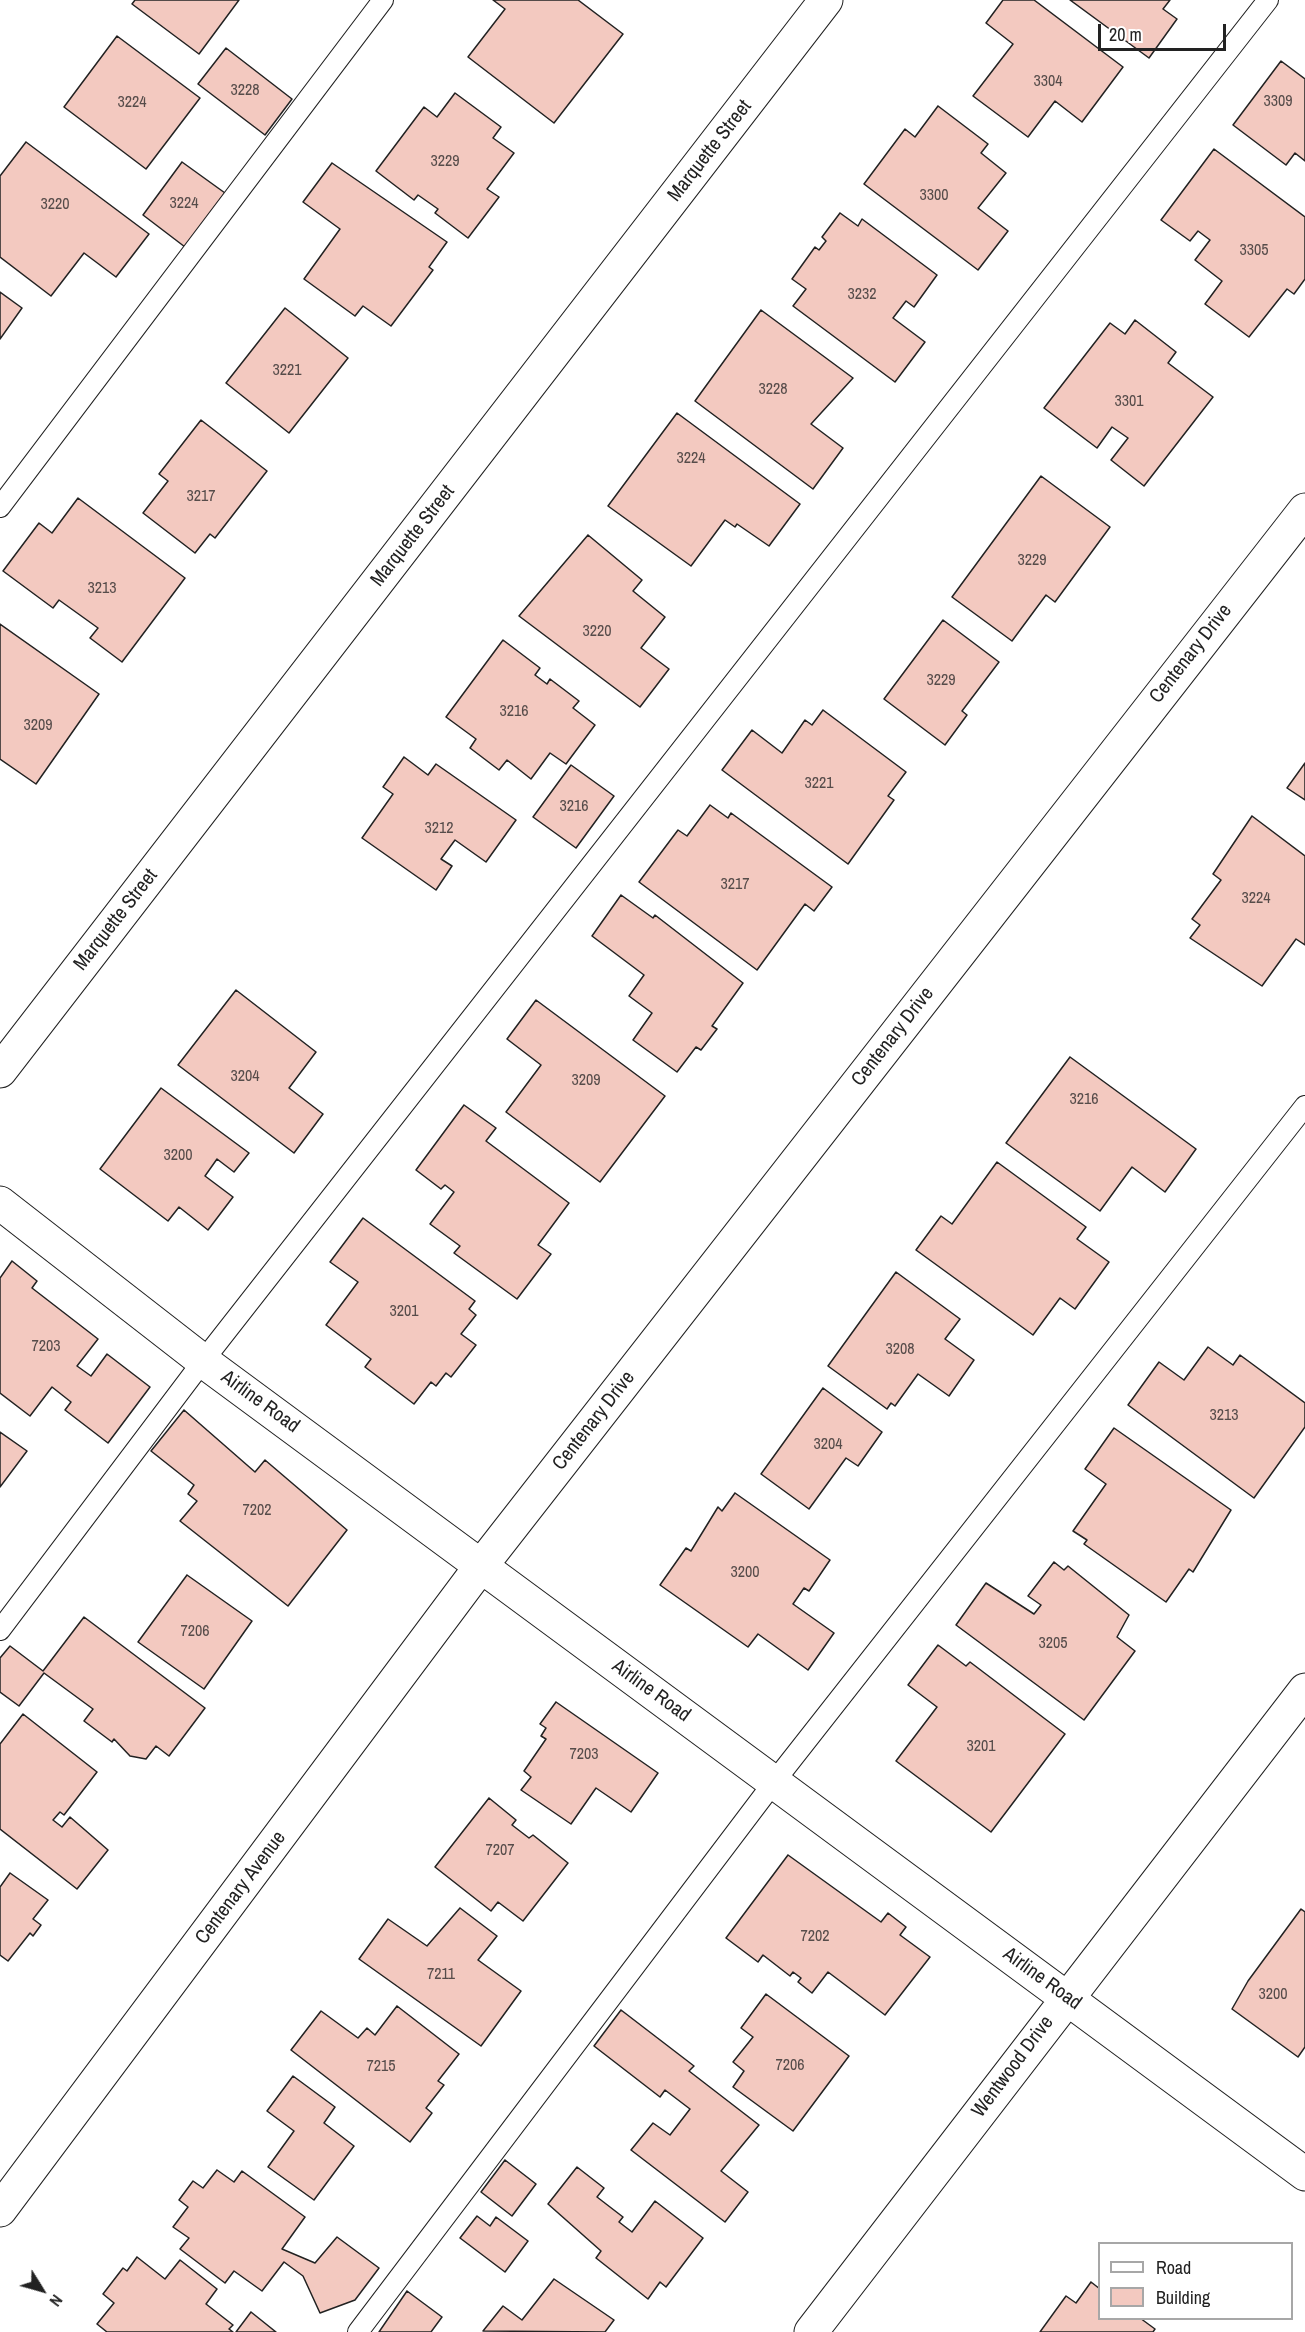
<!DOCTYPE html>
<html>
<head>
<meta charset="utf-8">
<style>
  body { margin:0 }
  #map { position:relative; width:1305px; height:2332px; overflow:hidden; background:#fff; font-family:"Archivo Narrow",sans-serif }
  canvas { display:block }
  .legend { position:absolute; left:1098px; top:2242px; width:195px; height:78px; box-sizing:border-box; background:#fff; border:2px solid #a7a7a7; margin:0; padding:8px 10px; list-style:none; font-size:18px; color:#222 }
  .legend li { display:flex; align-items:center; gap:12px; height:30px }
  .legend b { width:30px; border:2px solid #a7a7a7 }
  .north { position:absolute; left:12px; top:2260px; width:60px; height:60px; -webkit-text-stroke:4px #fff; paint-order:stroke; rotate:127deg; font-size:16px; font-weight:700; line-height:24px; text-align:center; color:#222 }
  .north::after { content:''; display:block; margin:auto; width:21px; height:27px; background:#222; clip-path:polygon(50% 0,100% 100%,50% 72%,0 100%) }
  .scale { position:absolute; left:1098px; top:24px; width:128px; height:27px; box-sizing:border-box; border:3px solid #222; border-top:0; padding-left:8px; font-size:18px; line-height:21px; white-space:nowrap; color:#222; -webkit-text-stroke:4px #fff; paint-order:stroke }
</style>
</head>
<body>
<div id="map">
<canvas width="1305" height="2332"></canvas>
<ul class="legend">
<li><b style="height:8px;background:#fff"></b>Road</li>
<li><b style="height:16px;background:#f3c9c0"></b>Building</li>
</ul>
<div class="north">N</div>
<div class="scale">20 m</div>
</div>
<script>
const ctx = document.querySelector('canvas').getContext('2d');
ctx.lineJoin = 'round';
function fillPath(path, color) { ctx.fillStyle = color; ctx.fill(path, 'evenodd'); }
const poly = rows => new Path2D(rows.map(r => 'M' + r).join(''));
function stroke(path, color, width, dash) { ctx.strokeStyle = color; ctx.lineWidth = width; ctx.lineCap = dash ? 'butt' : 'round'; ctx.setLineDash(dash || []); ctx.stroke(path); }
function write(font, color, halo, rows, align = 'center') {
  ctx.font = font + ' "Archivo Narrow",sans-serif'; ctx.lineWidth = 4.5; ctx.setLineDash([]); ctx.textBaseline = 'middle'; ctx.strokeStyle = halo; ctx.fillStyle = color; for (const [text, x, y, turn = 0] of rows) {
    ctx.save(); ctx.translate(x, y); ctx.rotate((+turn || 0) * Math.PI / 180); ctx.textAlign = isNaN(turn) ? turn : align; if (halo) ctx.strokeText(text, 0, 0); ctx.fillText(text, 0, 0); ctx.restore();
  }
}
const building = poly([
  [135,0,239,0,199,54,132,4,135,0],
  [493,0,578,0,623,34,554,123,468,57,505,9,493,0],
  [1003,0,1034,0,1123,67,1082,122,1055,101,1028,137,973,96,1013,44,986,23,1003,0],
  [1070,0,1170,0,1163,9,1177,19,1149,58,1070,0],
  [117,36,200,98,146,169,64,107,117,36],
  [226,48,292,99,265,135,198,84,226,48],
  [1281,61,1305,79,1305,161,1295,153,1286,165,1233,125,1281,61],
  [455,93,501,127,493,138,514,153,487,189,499,197,468,238,435,213,438,209,418,195,414,200,376,171,424,107,437,117,455,93],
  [938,106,988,144,981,153,1006,173,978,208,1008,231,978,270,864,184,905,129,915,137,938,106],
  [26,142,149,234,116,277,84,253,51,296,0,257,0,176,26,142],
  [1214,149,1305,217,1305,279,1294,294,1287,289,1249,337,1205,304,1222,281,1195,260,1210,240,1198,231,1190,241,1161,220,1214,149],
  [182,162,225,193,185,247,143,215,182,162],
  [332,163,447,242,429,267,433,270,391,326,363,306,355,316,304,279,340,229,303,202,332,163],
  [840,213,858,226,862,219,937,275,914,307,906,301,893,318,925,342,895,382,793,306,806,289,792,279,815,247,819,250,826,241,822,237,840,213],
  [0,292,22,308,0,339,0,292],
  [285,308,348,358,289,433,226,383,285,308],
  [761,310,853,378,811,424,843,448,813,489,695,401,761,310],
  [1135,320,1176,352,1168,363,1213,397,1144,486,1111,460,1128,438,1112,427,1097,448,1044,408,1110,323,1125,334,1135,320],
  [677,413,800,504,769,546,737,524,735,527,725,520,691,566,608,506,677,413],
  [201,420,267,471,215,538,210,534,195,553,143,513,168,481,159,474,201,420],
  [1041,476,1110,527,1055,602,1046,595,1012,641,952,597,1041,476],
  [78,498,185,578,122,662,90,638,98,628,59,600,53,608,3,571,39,523,52,533,78,498],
  [588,535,642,580,633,591,665,617,641,648,669,669,640,707,519,616,588,535],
  [943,620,999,662,962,711,967,715,945,745,884,699,943,620],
  [0,624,99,694,36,784,0,759,0,624],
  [503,640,540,668,535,675,547,684,550,679,579,701,573,708,595,725,566,764,550,753,531,779,507,760,499,770,470,748,476,739,446,717,503,640],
  [823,710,906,772,888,796,894,800,848,864,722,770,752,730,782,753,805,720,812,725,823,710],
  [404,757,428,775,436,764,516,820,486,862,455,840,441,859,452,866,436,890,362,838,393,794,383,787,404,757],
  [1305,763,1305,800,1287,788,1305,763],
  [571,765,614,796,576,848,533,817,571,765],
  [710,805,728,818,731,813,832,887,814,911,805,904,757,970,639,882,678,830,687,836,710,805],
  [1252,816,1305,856,1305,945,1296,939,1262,986,1190,938,1200,925,1192,919,1221,880,1213,874,1252,816],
  [621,895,653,918,655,915,743,983,712,1026,717,1029,701,1050,696,1047,677,1072,633,1040,652,1013,629,996,644,975,592,936,621,895],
  [236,990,316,1052,289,1088,323,1114,294,1153,178,1065,236,990],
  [536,1000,665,1096,600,1182,506,1112,541,1065,507,1039,536,1000],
  [1070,1057,1196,1149,1165,1192,1132,1167,1100,1211,1006,1143,1070,1057],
  [161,1088,249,1153,234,1172,217,1159,205,1176,233,1197,208,1230,179,1207,168,1221,100,1169,161,1088],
  [464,1105,496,1128,486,1141,569,1203,538,1245,551,1254,517,1299,454,1253,460,1246,430,1224,454,1192,445,1185,441,1189,416,1170,464,1105],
  [997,1162,1086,1227,1077,1239,1109,1262,1075,1309,1060,1298,1033,1335,916,1250,941,1216,952,1224,997,1162],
  [363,1218,475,1301,469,1309,476,1315,461,1334,476,1345,451,1377,446,1373,436,1386,431,1382,414,1404,365,1367,371,1359,326,1325,358,1282,330,1262,363,1218],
  [12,1261,37,1281,32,1288,98,1339,77,1366,91,1376,107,1354,150,1387,108,1443,65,1410,71,1402,52,1387,30,1416,0,1393,0,1278,12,1261],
  [896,1272,960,1319,945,1339,974,1360,949,1396,918,1374,895,1406,891,1403,887,1409,828,1366,896,1272],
  [1208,1347,1233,1365,1240,1355,1305,1403,1305,1427,1254,1498,1128,1405,1159,1362,1184,1380,1208,1347],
  [823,1388,882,1432,858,1466,846,1458,809,1509,761,1474,823,1388],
  [184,1410,255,1472,265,1460,347,1530,288,1606,180,1521,197,1501,188,1494,194,1485,151,1451,184,1410],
  [1114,1428,1231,1510,1193,1572,1189,1569,1166,1602,1084,1544,1087,1540,1073,1531,1106,1484,1085,1469,1114,1428],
  [0,1432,27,1451,0,1487,0,1432],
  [735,1493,830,1560,809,1591,804,1588,793,1604,834,1633,808,1670,758,1634,748,1647,660,1585,686,1548,691,1551,718,1507,722,1511,735,1493],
  [1054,1562,1064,1570,1068,1566,1129,1615,1117,1637,1135,1651,1084,1720,956,1625,986,1583,1034,1614,1041,1605,1028,1596,1054,1562],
  [187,1575,252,1621,204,1689,138,1642,187,1575],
  [84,1617,205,1708,169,1756,156,1746,146,1759,130,1756,114,1739,112,1742,84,1721,93,1709,44,1673,19,1706,0,1692,0,1658,10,1646,43,1671,84,1617],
  [938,1645,966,1666,970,1662,1065,1734,991,1832,896,1761,937,1707,908,1685,938,1645],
  [556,1702,658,1773,631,1812,596,1788,571,1824,521,1790,531,1777,524,1771,546,1739,541,1736,546,1728,540,1724,556,1702],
  [23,1714,97,1772,64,1815,60,1812,53,1820,62,1827,70,1817,108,1850,77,1889,0,1829,0,1744,23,1714],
  [489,1798,516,1820,512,1825,529,1838,533,1835,568,1863,523,1921,498,1902,491,1911,435,1867,489,1798],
  [788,1855,881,1922,888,1913,906,1927,900,1935,930,1957,885,2015,828,1972,812,1993,798,1982,801,1978,793,1972,790,1976,763,1955,758,1962,726,1938,788,1855],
  [10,1873,48,1900,33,1919,41,1925,33,1936,30,1933,8,1961,0,1955,0,1887,10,1873],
  [460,1908,497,1936,478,1960,521,1991,481,2046,359,1959,388,1919,427,1946,460,1908],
  [1301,1909,1305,1912,1305,2047,1298,2057,1232,2009,1248,1981,1301,1909],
  [766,1994,849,2056,793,2131,733,2087,744,2071,733,2062,753,2037,741,2028,766,1994],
  [397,2006,459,2054,438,2081,444,2085,426,2108,432,2113,410,2142,291,2050,321,2011,358,2038,367,2028,375,2035,397,2006],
  [621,2010,694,2066,689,2071,759,2125,721,2171,748,2192,725,2222,631,2150,653,2123,670,2135,690,2109,665,2090,660,2097,594,2046,621,2010],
  [293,2076,335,2107,324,2123,354,2146,314,2200,268,2167,294,2131,267,2111,293,2076],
  [505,2160,536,2184,512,2216,481,2192,505,2160],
  [577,2167,604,2188,597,2197,623,2217,619,2222,632,2232,655,2201,703,2238,666,2287,660,2282,648,2299,596,2258,601,2251,548,2204,577,2167],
  [217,2170,234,2182,242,2171,305,2217,282,2249,315,2263,337,2237,379,2268,355,2300,320,2313,303,2276,284,2262,262,2291,234,2271,225,2283,180,2249,189,2238,173,2227,188,2207,179,2200,193,2181,203,2188,217,2170],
  [477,2216,490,2226,496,2217,528,2241,505,2272,460,2238,477,2216],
  [137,2257,165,2279,180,2260,217,2289,206,2304,233,2325,229,2329,233,2332,107,2332,97,2324,114,2303,103,2294,123,2268,127,2271,137,2257],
  [554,2279,614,2320,605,2332,483,2331,503,2306,522,2320,554,2279],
  [1091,2282,1100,2289,1100,2318,1140,2318,1155,2329,1153,2332,1040,2332,1066,2296,1076,2303,1091,2282],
  [407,2291,442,2317,431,2332,379,2332,407,2291],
  [251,2312,276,2332,236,2332,251,2312]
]);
const service = poly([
  [0,507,383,0],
  [0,1630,203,1361,1268,0],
  [358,2332,774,1782,1305,1106]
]);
const minor = poly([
  [0,1071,826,0],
  [0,1203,203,1361,1305,2174],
  [0,2210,481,1566,1305,510],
  [811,2332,1305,1690]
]);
const numberNames = [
  ["3304",1048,82],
  ["3228",245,91],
  ["3309",1278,102],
  ["3224",132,103],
  ["3229",445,162],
  ["3300",934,196],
  ["3224",184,204],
  ["3220",55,205],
  ["3305",1254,251],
  ["3232",862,295],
  ["3221",287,371],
  ["3228",773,390],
  ["3301",1129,402],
  ["3224",691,459],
  ["3217",201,497],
  ["3229",1032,561],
  ["3213",102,589],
  ["3220",597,632],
  ["3229",941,681],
  ["3216",514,712],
  ["3209",38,726],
  ["3221",819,784],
  ["3216",574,807],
  ["3212",439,829],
  ["3217",735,885],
  ["3224",1256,899],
  ["3204",245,1077],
  ["3209",586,1081],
  ["3216",1084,1100],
  ["3200",178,1156],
  ["3201",404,1312],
  ["7203",46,1347],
  ["3208",900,1350],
  ["3213",1224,1416],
  ["3204",828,1445],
  ["7202",257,1511],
  ["3200",745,1573],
  ["7206",195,1632],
  ["3205",1053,1644],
  ["3201",981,1747],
  ["7203",584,1755],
  ["7207",500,1851],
  ["7202",815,1937],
  ["7211",441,1975],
  ["3200",1273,1995],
  ["7206",790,2066],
  ["7215",381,2067]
];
const streetNames = [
  ["Marquette Street",710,151,-52],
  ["Marquette Street",413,536,-52],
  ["Centenary Drive",1191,654,-52],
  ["Marquette Street",116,920,-52],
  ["Centenary Drive",893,1037,-52],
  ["Airline Road",260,1402,36],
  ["Centenary Drive",594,1421,-52],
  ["Airline Road",651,1691,36],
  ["Centenary Avenue",241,1888,-53],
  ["Airline Road",1042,1979,36],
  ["Wentwood Drive",1013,2067,-53]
];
fillPath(building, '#f3c9c0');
stroke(building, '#222', 1.5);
stroke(service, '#222', 22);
stroke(minor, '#222', 35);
stroke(service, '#fff', 20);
stroke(minor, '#fff', 33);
write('16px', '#564c4a', null, numberNames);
write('20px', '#222', '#fff', streetNames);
</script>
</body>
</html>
